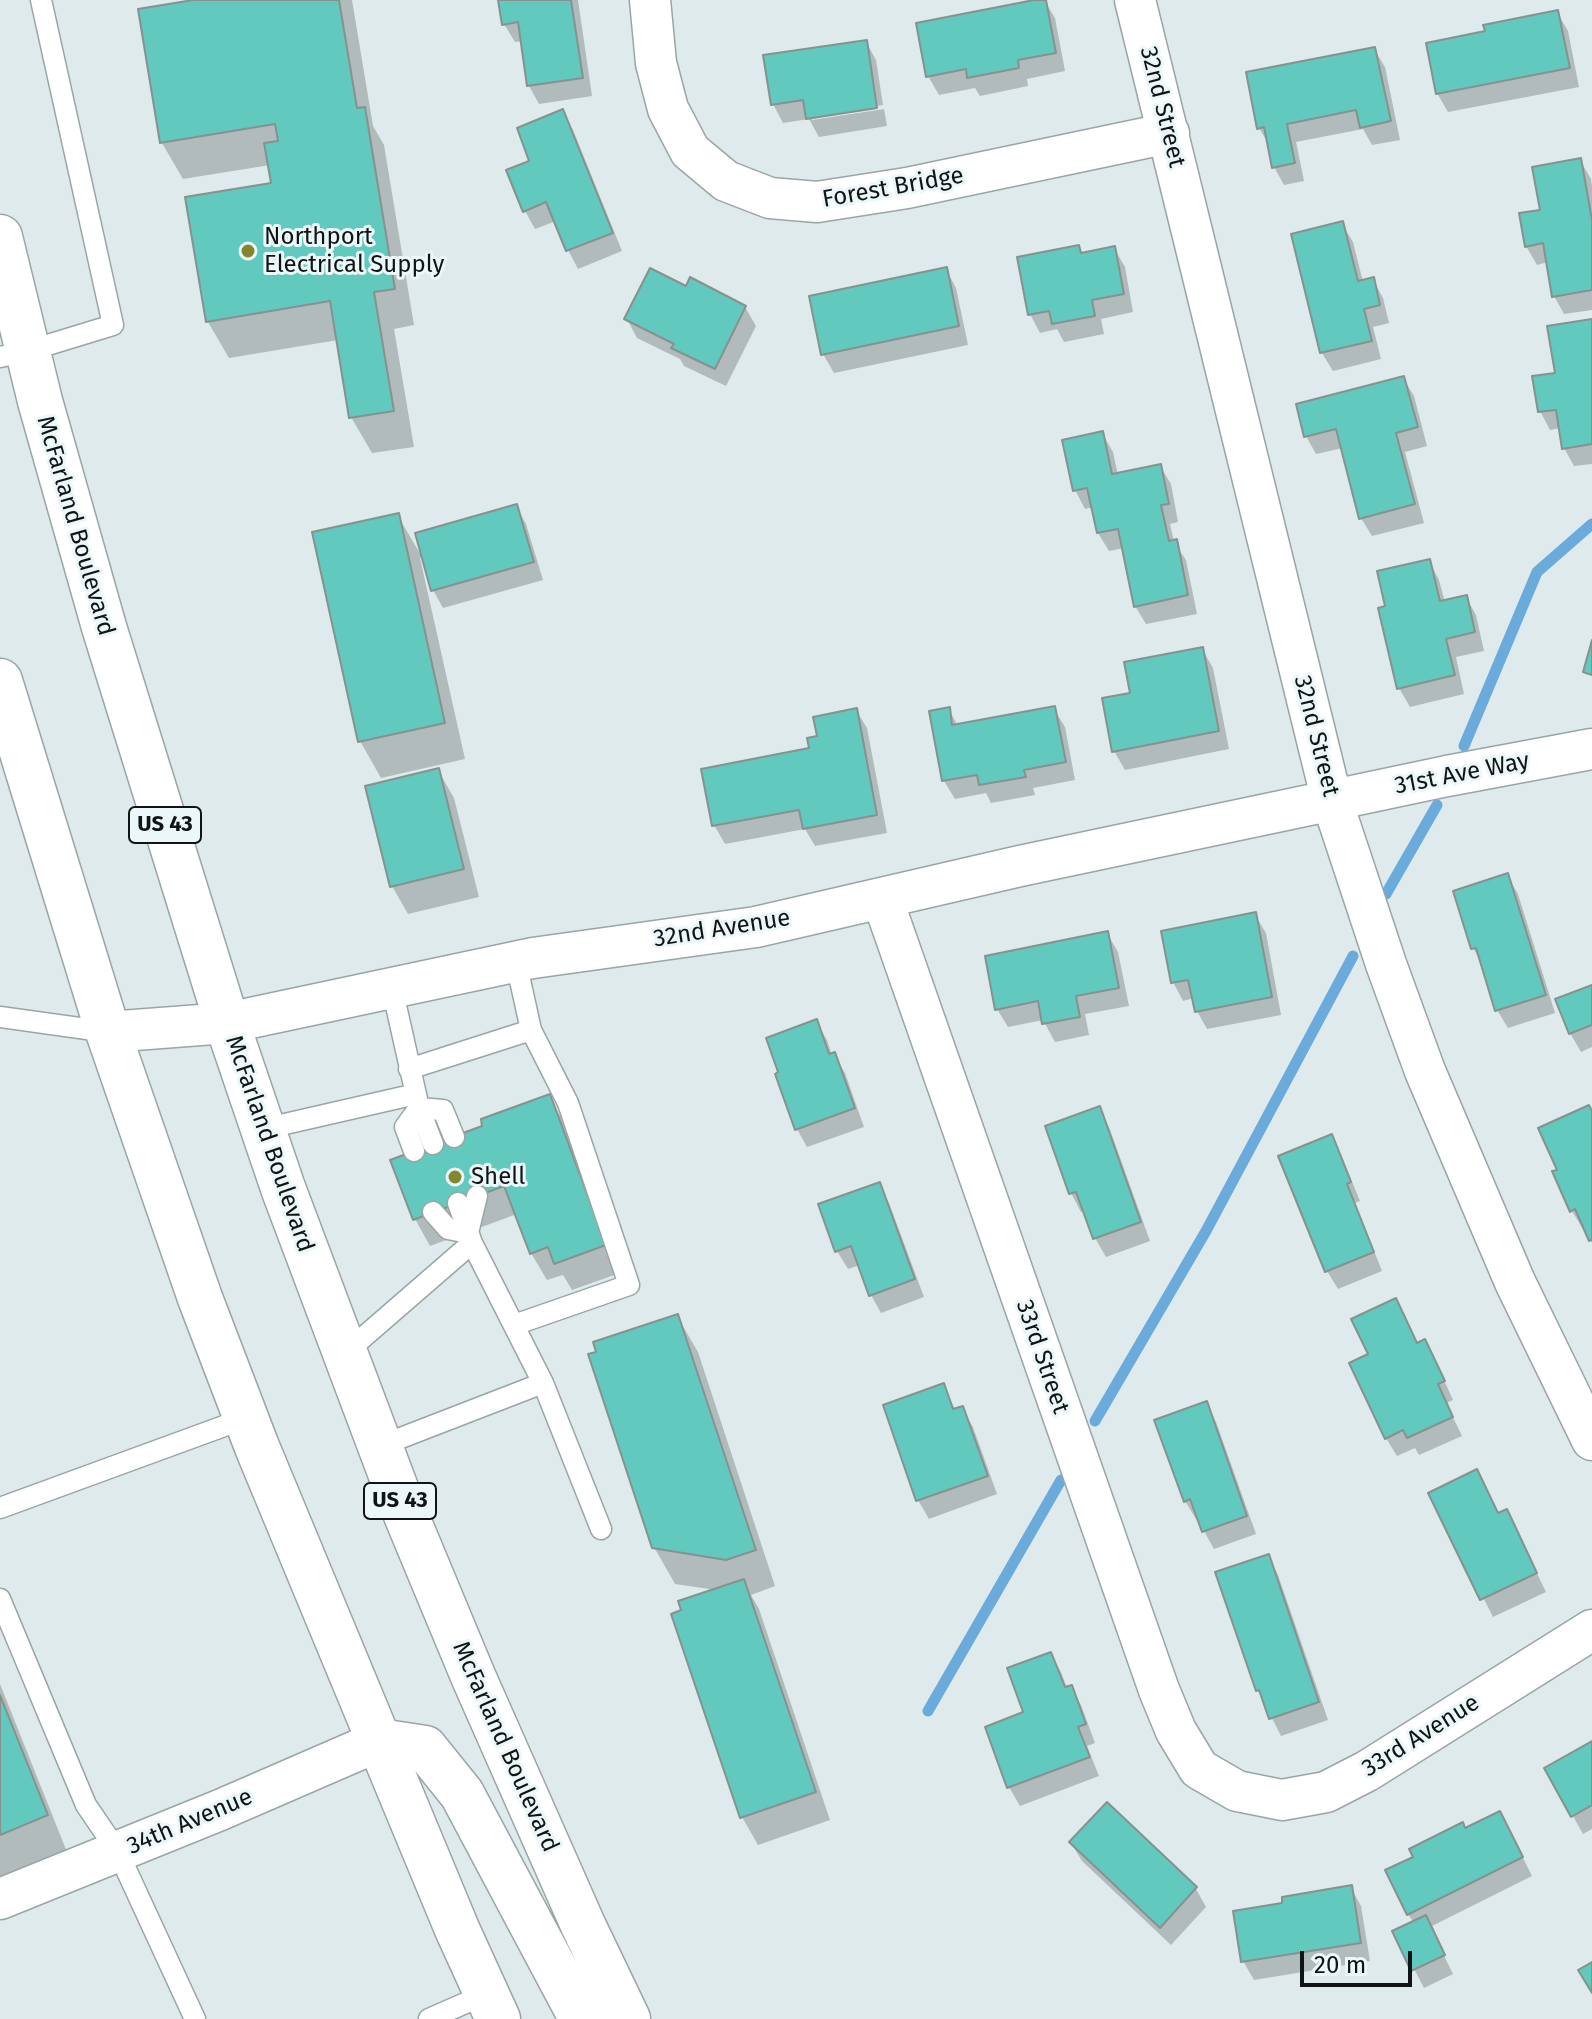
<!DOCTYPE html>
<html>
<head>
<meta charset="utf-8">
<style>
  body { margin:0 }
  #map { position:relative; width:1592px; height:2019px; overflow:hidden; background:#deeaeb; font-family:"Fira Sans",sans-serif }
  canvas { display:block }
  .scale { position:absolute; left:1300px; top:1951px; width:112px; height:36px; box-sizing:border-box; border:4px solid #101415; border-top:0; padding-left:10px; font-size:24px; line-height:28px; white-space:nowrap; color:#101415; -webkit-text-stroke:6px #ebf7f8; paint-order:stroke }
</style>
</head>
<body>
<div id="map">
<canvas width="1592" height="2019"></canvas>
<div class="scale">20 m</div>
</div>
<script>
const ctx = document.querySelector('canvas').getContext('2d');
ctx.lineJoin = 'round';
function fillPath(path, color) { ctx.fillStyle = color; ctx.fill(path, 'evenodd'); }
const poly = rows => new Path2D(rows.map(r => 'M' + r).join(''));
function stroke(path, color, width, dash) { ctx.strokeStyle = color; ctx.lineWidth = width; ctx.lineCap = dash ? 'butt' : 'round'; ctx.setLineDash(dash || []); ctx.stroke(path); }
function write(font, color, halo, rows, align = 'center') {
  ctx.font = font + ' "Fira Sans",sans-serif'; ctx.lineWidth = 6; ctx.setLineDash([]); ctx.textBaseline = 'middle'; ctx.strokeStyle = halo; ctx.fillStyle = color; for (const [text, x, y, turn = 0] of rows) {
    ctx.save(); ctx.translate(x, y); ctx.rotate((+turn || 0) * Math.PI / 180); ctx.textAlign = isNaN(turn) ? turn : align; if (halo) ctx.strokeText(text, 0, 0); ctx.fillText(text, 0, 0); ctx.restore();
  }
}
const shadow = poly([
  [206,0,352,0,373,126,384,145,414,325,394,329,414,447,372,453,351,417,338,340,229,358,208,322,273,184,270,165,183,179,162,143,140,11],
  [500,0,578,0,592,96,539,104,529,86,523,41,515,42,504,24],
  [1044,0,1055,18,1065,71,1027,79,1028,86,980,96,975,88,939,95,928,76],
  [1557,12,1568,31,1579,87,1448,112,1437,93,1487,33],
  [866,42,876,60,883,105,812,116,812,120,884,109,887,126,819,137,809,119,783,123,773,104],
  [1374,49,1385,67,1400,140,1372,145,1363,129,1296,142,1304,181,1284,185,1274,167,1270,146,1259,128],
  [562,111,573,130,622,251,578,269,568,250,556,221,535,229,525,211,532,162],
  [1580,160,1591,179,1592,187,1592,310,1564,314,1554,296,1548,262,1537,265,1526,246,1542,211],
  [1342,224,1353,242,1363,282,1373,280,1383,298,1389,323,1373,327,1381,359,1333,371,1322,353,1293,236],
  [1078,247,1082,255,1114,248,1125,267,1133,312,1101,319,1104,334,1064,342,1057,329,1040,333,1030,314],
  [946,269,956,288,968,345,834,373,823,354],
  [687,288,745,307,756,326,726,386,684,366,680,359,637,338,627,319],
  [1592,321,1592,464,1574,466,1564,448,1561,428,1550,430,1540,411],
  [1403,378,1414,396,1427,446,1405,452,1424,523,1372,536,1361,518,1343,448,1316,454,1306,436],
  [1102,433,1113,452,1118,475,1160,466,1171,484,1178,522,1170,524,1174,542,1186,560,1197,614,1146,624,1135,606,1124,548,1109,551,1098,533,1093,507,1085,509,1075,490],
  [516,506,526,524,543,580,443,608,433,590,424,557,420,558,465,759,381,778,360,741,398,516,422,557],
  [1429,561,1439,580,1445,602,1466,597,1476,615,1484,651,1456,657,1464,694,1410,707,1399,688,1388,607],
  [1202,649,1213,668,1229,749,1125,770,1114,751,1133,695],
  [1054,709,1065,727,1075,780,1033,788,1035,795,991,803,986,793,955,799,944,781,931,713,949,710,958,726],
  [856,710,867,728,887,833,815,846,805,829,725,844,714,825,811,750,819,738],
  [438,770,454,798,479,897,408,914,392,886],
  [1507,876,1518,894,1555,1013,1508,1028,1497,1010,1483,965,1473,948],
  [1255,915,1266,933,1281,1015,1207,1029,1197,1011,1194,998,1183,1001,1173,982],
  [1107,933,1118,952,1129,1006,1085,1014,1089,1035,1055,1042,1043,1020,1008,1027,997,1009],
  [1592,987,1592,1047,1581,1052,1570,1033],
  [816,1022,827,1040,832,1055,834,1055,845,1073,864,1127,807,1147,797,1129],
  [549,1097,565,1124,620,1273,572,1290,563,1275,547,1280,531,1253,517,1214,430,1246,415,1219],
  [1099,1109,1109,1127,1150,1241,1106,1257,1095,1238,1085,1210,1081,1212,1071,1193],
  [1592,1114,1592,1243,1585,1228,1583,1229,1572,1211,1555,1172,1559,1171],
  [1331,1136,1341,1154,1360,1201,1355,1203,1382,1271,1338,1289,1327,1271],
  [879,1185,889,1203,924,1297,881,1313,871,1295,860,1265,848,1269,837,1251],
  [1396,1301,1418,1344,1435,1360,1453,1400,1446,1403,1462,1436,1419,1455,1415,1448,1397,1456,1386,1438,1370,1355],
  [677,1316,698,1352,775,1586,751,1595,759,1609,830,1820,758,1845,742,1817,716,1590,675,1584,654,1547],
  [943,1385,956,1411,962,1408,973,1427,997,1494,929,1519,918,1500,885,1406],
  [1206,1404,1216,1422,1256,1534,1214,1549,1204,1531,1199,1518,1196,1519,1185,1501,1157,1421],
  [1431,1494,1499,1515,1516,1530,1546,1592,1493,1617],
  [1268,1556,1278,1575,1328,1720,1281,1736,1258,1690,1218,1573],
  [1051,1654,1061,1672,1067,1688,1071,1687,1081,1705,1095,1743,1087,1746,1099,1776,1020,1806,1009,1787,987,1728,1025,1713],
  [0,1684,67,1852,0,1879],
  [1592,1743,1592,1829,1583,1834,1546,1768],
  [1107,1805,1196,1889,1206,1907,1171,1945,1082,1861,1071,1843],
  [1465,1831,1510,1832,1532,1876,1430,1927,1453,1974,1424,1988,1395,1932,1414,1923,1408,1914,1416,1857],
  [1351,1888,1361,1906,1370,1961,1254,1980,1243,1961,1284,1905]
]);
const stream = poly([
  [1464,746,1537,572,1592,524],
  [1386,894,1437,805],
  [1095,1421,1206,1231,1353,956],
  [928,1711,1061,1480]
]);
const building = poly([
  [193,0,339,0,357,108,365,107,395,289,374,292,394,411,349,418,330,301,206,322,185,197,271,183,264,143,278,141,275,124,160,143,138,9,193,0],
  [498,0,571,0,583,78,527,86,518,22,502,25,498,0],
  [1034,0,1046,0,1056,53,1018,60,1019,68,967,78,966,69,926,77,916,23,1034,0],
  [1558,10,1570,68,1436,94,1426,43,1485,31,1483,25,1558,10],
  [867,40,877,108,806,119,803,100,771,105,763,55,867,40],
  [1375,47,1391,121,1360,128,1356,110,1287,124,1295,163,1272,168,1264,127,1257,129,1246,72,1375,47],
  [563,109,613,233,566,251,546,202,523,212,506,170,529,161,517,128,563,109],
  [1581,158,1592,220,1592,290,1552,297,1543,243,1525,247,1519,213,1540,210,1532,167,1581,158],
  [1343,221,1358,281,1374,277,1380,305,1364,309,1372,341,1320,353,1291,234,1343,221],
  [1079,245,1081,253,1115,246,1124,294,1092,300,1095,316,1052,324,1049,311,1028,315,1017,257,1079,245],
  [947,267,959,326,821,355,809,296,947,267],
  [650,268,686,286,690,277,746,306,715,369,671,348,674,344,624,319,650,268],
  [1592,319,1592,444,1562,449,1556,410,1538,412,1532,376,1555,373,1547,326,1592,319],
  [1404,376,1418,427,1396,433,1415,504,1359,519,1336,429,1304,437,1296,404,1404,376],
  [1103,431,1112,474,1161,464,1169,504,1161,505,1169,541,1177,539,1188,595,1134,607,1118,529,1097,533,1087,488,1073,491,1062,440,1103,431],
  [517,504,534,562,431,591,415,533,517,504],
  [399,513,445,723,358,742,312,532,399,513],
  [1430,559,1440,601,1467,595,1475,632,1446,639,1455,675,1397,689,1378,608,1385,606,1377,571,1430,559],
  [1592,640,1592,675,1583,672,1592,640],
  [1203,647,1219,731,1112,752,1102,698,1130,693,1124,662,1203,647],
  [1055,706,1066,762,1024,770,1026,777,979,785,977,775,942,781,929,711,950,707,952,725,1055,706],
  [857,708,877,815,803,829,799,810,712,826,701,769,809,748,807,738,817,736,813,717,857,708],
  [439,768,464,869,390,887,365,786,439,768],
  [1508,873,1546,995,1495,1011,1476,948,1471,949,1453,891,1508,873],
  [1256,912,1272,997,1195,1012,1188,980,1171,983,1161,931,1256,912],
  [1108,931,1119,988,1076,996,1080,1017,1042,1024,1038,1001,995,1010,985,956,1108,931],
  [1592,985,1592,1025,1569,1034,1555,999,1592,985],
  [817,1019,829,1054,835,1052,855,1108,795,1130,775,1074,778,1072,766,1038,817,1019],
  [550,1094,606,1245,554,1264,548,1247,530,1254,504,1186,413,1220,390,1160,482,1126,481,1119,550,1094],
  [1589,1105,1592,1111,1592,1240,1589,1241,1575,1209,1570,1212,1552,1171,1557,1170,1538,1128,1589,1105],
  [1100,1106,1141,1222,1093,1239,1076,1192,1069,1194,1045,1126,1100,1106],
  [1332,1134,1351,1182,1347,1184,1374,1252,1325,1272,1278,1156,1332,1134],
  [880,1182,915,1279,869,1296,851,1246,835,1252,818,1204,880,1182],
  [1396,1298,1417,1343,1425,1339,1445,1381,1438,1384,1453,1417,1407,1438,1403,1430,1385,1439,1349,1363,1368,1354,1351,1319,1396,1298],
  [678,1314,756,1550,726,1560,652,1548,588,1354,596,1352,593,1342,678,1314],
  [944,1383,953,1409,963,1406,988,1476,916,1501,883,1405,944,1383],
  [1207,1401,1247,1516,1202,1532,1190,1499,1184,1502,1154,1420,1207,1401],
  [1477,1469,1498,1513,1507,1509,1537,1573,1480,1600,1428,1493,1477,1469],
  [1269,1554,1319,1702,1269,1719,1259,1690,1256,1691,1215,1572,1269,1554],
  [744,1579,816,1792,740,1818,671,1614,681,1610,678,1601,744,1579],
  [1051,1652,1065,1687,1072,1685,1086,1724,1078,1727,1090,1757,1007,1788,985,1727,1023,1712,1007,1668,1051,1652],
  [0,1695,48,1815,0,1835,0,1695],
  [1592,1741,1592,1805,1571,1817,1544,1768,1592,1741],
  [1107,1802,1197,1887,1160,1928,1069,1842,1107,1802],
  [1500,1811,1523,1857,1407,1915,1385,1870,1413,1857,1409,1849,1463,1822,1465,1828,1500,1811],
  [1352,1885,1361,1943,1241,1962,1233,1911,1282,1903,1282,1897,1352,1885],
  [1426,1915,1445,1955,1411,1971,1392,1931,1426,1915],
  [1592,1962,1592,1993,1578,1970,1592,1962]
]);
const lane = poly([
  [0,357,28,351,113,325,41,0],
  [392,988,419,1108,433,1144],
  [0,1017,108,1032],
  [409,1069,531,1030,516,962],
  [263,1129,416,1094],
  [414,1151,405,1127,419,1108,443,1110,454,1137],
  [433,1212,448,1229,468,1233,477,1196],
  [472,1243,543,1383,601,1529],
  [514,1325,629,1285,568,1103,531,1030],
  [344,1354,472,1243,458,1203],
  [380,1446,543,1383],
  [0,1508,246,1418],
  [0,1599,86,1805,118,1852,195,2019],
  [429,2019,486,1994]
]);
const street = poly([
  [650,0,656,63,668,109,690,151,726,181,770,198,817,202,907,188,1169,133],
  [1135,0,1332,801,1386,964,1425,1071,1515,1282,1592,1440],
  [882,898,1159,1690,1176,1731,1199,1769,1237,1791,1282,1800,1326,1792,1367,1771,1592,1630],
  [108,1032,227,1023,533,958,756,927,1020,866,1447,776,1592,749],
  [0,1899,220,1810,379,1741]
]);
const highway = poly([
  [0,237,40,401,104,627,227,1023,283,1188,406,1515,473,1676,583,1925,628,2019],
  [0,681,108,1032,200,1298,257,1447,457,1929,498,2019],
  [379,1741,425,1748,462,1794,578,2012,596,2019]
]);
const markers = [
  [248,251,8,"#85852e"],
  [455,1177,8,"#85852e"]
];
const shields = [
  [165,825,72],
  [400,1501,72]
];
const shieldNames = [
  ["US 43",165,825],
  ["US 43",400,1501]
];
const streetNames = [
  ["32nd Street",1162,107,76],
  ["Forest Bridge",893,188,-10],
  ["McFarland Boulevard",75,526,74],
  ["32nd Street",1316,736,76],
  ["31st Ave Way",1462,774,-11],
  ["32nd Avenue",722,929,-9],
  ["McFarland Boulevard",269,1144,71],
  ["33rd Street",1042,1357,71],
  ["33rd Avenue",1421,1736,-32],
  ["McFarland Boulevard",505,1747,66],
  ["34th Avenue",190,1822,-23]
];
const poiNames = [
  ["Northport",264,237],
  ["Electrical Supply",264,265],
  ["Shell",471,1177]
];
fillPath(shadow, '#0003');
stroke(stream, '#6aabdc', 11);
fillPath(building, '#61c9bd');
stroke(building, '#879290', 2);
stroke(lane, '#9aa5a6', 23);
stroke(street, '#9aa5a6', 43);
stroke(highway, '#9aa5a6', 47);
stroke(lane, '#fff', 20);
stroke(street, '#fff', 40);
stroke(highway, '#fff', 44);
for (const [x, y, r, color] of markers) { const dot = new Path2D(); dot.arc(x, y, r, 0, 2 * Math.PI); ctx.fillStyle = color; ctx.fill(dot); stroke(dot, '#ebf7f8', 3); }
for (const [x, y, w] of shields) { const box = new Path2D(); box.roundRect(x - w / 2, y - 18, w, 36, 6); ctx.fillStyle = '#ebf7f8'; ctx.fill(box); stroke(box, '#101415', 2); }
write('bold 22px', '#101415', null, shieldNames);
write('24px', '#101415', '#ebf7f8', streetNames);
write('24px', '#101415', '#ebf7f8', poiNames, 'left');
</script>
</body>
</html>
